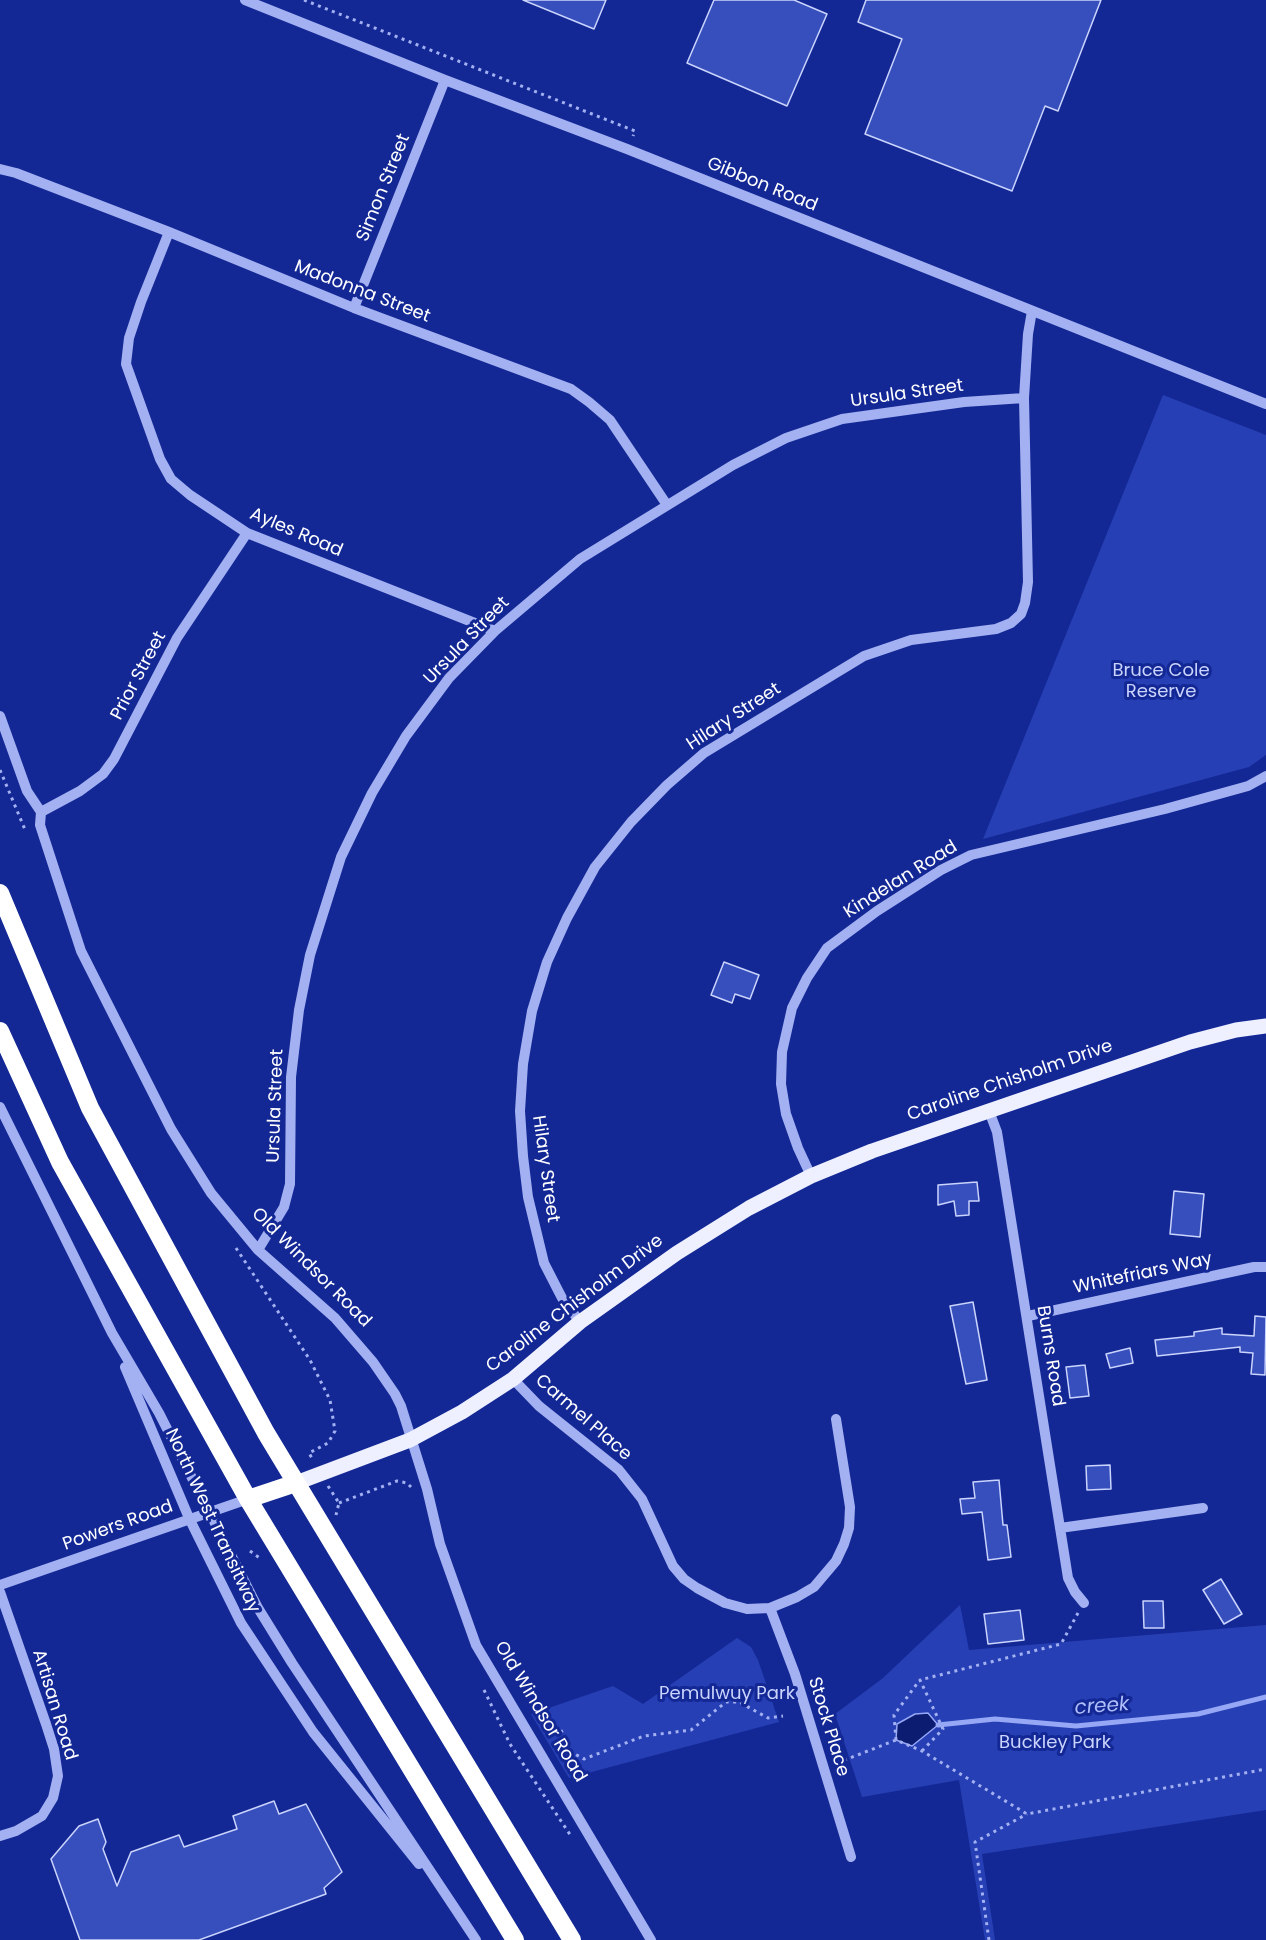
<!DOCTYPE html>
<html>
<head>
<meta charset="utf-8">
<style>
  body { margin:0 }
  canvas { display:block; background:#132895 }
</style>
</head>
<body>
<canvas width="1266" height="1940"></canvas>
<script>
const ctx = document.querySelector('canvas').getContext('2d');
ctx.lineJoin = 'round';
function fillPath(path, color) { ctx.fillStyle = color; ctx.fill(path, 'evenodd'); }
const poly = rows => new Path2D(rows.map(r => 'M' + r).join(''));
function stroke(path, color, width, dash) { ctx.strokeStyle = color; ctx.lineWidth = width; ctx.lineCap = dash ? 'butt' : 'round'; ctx.setLineDash(dash || []); ctx.stroke(path); }
function write(font, color, halo, rows, align = 'center') {
  ctx.font = font + ' Poppins,sans-serif'; ctx.lineWidth = 6; ctx.setLineDash([]); ctx.textBaseline = 'middle'; ctx.strokeStyle = halo; ctx.fillStyle = color; for (const [text, x, y, turn = 0] of rows) {
    ctx.save(); ctx.translate(x, y); ctx.rotate((+turn || 0) * Math.PI / 180); ctx.textAlign = isNaN(turn) ? turn : align; if (halo) ctx.strokeText(text, 0, 0); ctx.fillText(text, 0, 0); ctx.restore();
  }
}
const green = poly([
  [1163,395,1266,435,1266,755,1249,767,983,839],
  [960,1605,969,1650,1266,1625,1266,1810,982,1854,995,1940,985,1940,959,1780,862,1797,835,1714,883,1678],
  [737,1638,751,1647,758,1660,779,1722,569,1778,531,1714,613,1686,643,1704]
]);
const water = poly([
  [928,1713,938,1725,912,1746,896,1740,897,1724,915,1714,928,1713]
]);
const stream = poly([
  [938,1725,995,1719,1076,1726,1198,1714,1266,1697]
]);
const building = poly([
  [523,0,606,0,594,29,523,0],
  [714,0,794,0,827,14,787,106,687,63,714,0],
  [866,0,1101,0,1058,111,1045,106,1012,191,865,134,902,39,858,22,866,0],
  [724,962,759,975,750,999,735,994,732,1003,711,995,724,962],
  [977,1182,979,1201,969,1201,969,1215,956,1216,954,1201,938,1205,938,1185,977,1182],
  [1174,1191,1204,1194,1200,1237,1170,1234,1174,1191],
  [973,1302,987,1380,966,1384,950,1306,973,1302],
  [1255,1316,1266,1317,1265,1375,1251,1374,1253,1353,1240,1352,1240,1347,1157,1356,1155,1340,1194,1336,1194,1332,1222,1328,1222,1334,1254,1336,1255,1316],
  [1130,1348,1133,1363,1110,1368,1106,1354,1130,1348],
  [1085,1365,1089,1396,1070,1398,1066,1367,1085,1365],
  [1110,1465,1111,1489,1087,1490,1086,1466,1110,1465],
  [999,1480,1003,1525,1007,1525,1011,1557,988,1560,982,1512,962,1514,960,1499,975,1498,973,1482,999,1480],
  [1221,1579,1242,1614,1224,1624,1203,1590,1221,1579],
  [1143,1601,1163,1601,1164,1628,1144,1628,1143,1601],
  [1020,1610,1024,1640,988,1644,984,1614,1020,1610],
  [274,1801,279,1814,306,1804,342,1872,324,1888,326,1894,199,1940,80,1940,51,1859,79,1826,98,1819,106,1842,103,1849,117,1886,131,1852,179,1835,184,1847,237,1829,233,1816,274,1801]
]);
const path = poly([
  [304,0,635,131,633,136],
  [0,770,26,832],
  [236,1248,310,1360,330,1400,335,1431,328,1443,309,1453,313,1460],
  [328,1486,339,1503,336,1515],
  [339,1503,397,1481,407,1483,411,1487],
  [250,1551,261,1559],
  [484,1690,510,1744,571,1836],
  [561,1730,571,1752,584,1759,644,1736,691,1730,726,1702,739,1702,768,1718,783,1716],
  [896,1740,894,1715,919,1681],
  [922,1751,943,1729,920,1680,1061,1644,1078,1613],
  [837,1763,896,1740,922,1751,1027,1814,1266,1769],
  [989,1940,975,1842,1027,1814]
]);
const minor = poly([
  [245,0,445,80,627,149,1266,404],
  [0,169,16,173,169,232,354,308,571,389,589,402,610,420,667,505],
  [169,232,141,302,129,338,126,364,160,459,171,479,190,495,247,533,495,631],
  [354,308,445,80],
  [0,716,27,791,41,812,40,825,81,951,171,1129,211,1193,258,1250,335,1318,373,1362,395,1394,401,1406,427,1489,440,1544,476,1645,651,1940],
  [41,812,80,791,103,774,114,759,177,638,247,533],
  [0,1107,112,1333,159,1413,258,1608,292,1663,476,1940],
  [989,1111,997,1132,1068,1578,1075,1592,1084,1603],
  [811,1176,798,1148,786,1114,781,1084,782,1052,792,1008,807,978,827,948,877,911,941,870,971,855,1165,809,1248,786,1266,776],
  [258,1250,284,1207,290,1184,291,1077,299,1010,310,955,341,857,372,793,406,736,449,678,495,631,580,559,733,465,786,438,842,419,964,402,1024,398],
  [1028,1316,1254,1267,1266,1267],
  [580,1322,562,1298,544,1263,528,1197,523,1156,520,1111,523,1064,532,1011,547,962,567,918,595,867,631,822,667,785,704,753,864,656,911,640,996,629,1011,623,1021,614,1025,603,1028,582,1024,398,1028,334,1032,311],
  [125,1367,189,1518,241,1623,313,1732,419,1864],
  [513,1379,539,1406,619,1470,642,1499,673,1566,684,1579,697,1588,725,1603,747,1609,770,1608,797,1597,814,1587,836,1561,844,1544,849,1528,850,1507,836,1419],
  [1060,1528,1203,1508],
  [0,1585,248,1499],
  [0,1592,46,1724,54,1749,58,1776,53,1798,42,1816,16,1831,0,1836],
  [770,1608,795,1674,851,1857]
]);
const major = poly([
  [296,1483,410,1440,462,1412,513,1379,580,1322,677,1253,749,1208,811,1176,872,1151,1190,1042,1236,1030,1266,1026]
]);
const highway = poly([
  [0,893,90,1108,266,1433,572,1940],
  [0,1031,60,1162,248,1499,515,1940],
  [248,1499,296,1483]
]);
const streetNames = [
  ["Gibbon Road",762,185,22],
  ["Simon Street",384,188,-68],
  ["Madonna Street",362,292,21],
  ["Ursula Street",907,394,-8],
  ["Ayles Road",296,533,23],
  ["Ursula Street",467,641,-46],
  ["Prior Street",139,676,-62],
  ["Hilary Street",734,717,-33],
  ["Kindelan Road",901,880,-32],
  ["Caroline Chisholm Drive",1010,1081,-19],
  ["Ursula Street",276,1106,-88],
  ["Hilary Street",545,1169,82],
  ["Old Windsor Road",311,1268,45],
  ["Whitefriars Way",1143,1274,-12],
  ["Caroline Chisholm Drive",575,1304,-37],
  ["Burns Road",1050,1356,81],
  ["Carmel Place",583,1418,41],
  ["North West Transitway",212,1521,65],
  ["Powers Road",118,1526,-20],
  ["Artisan Road",54,1705,73],
  ["Old Windsor Road",540,1712,59],
  ["Stock Place",828,1727,73]
];
const parkNames = [
  ["Bruce Cole",1161,671],
  ["Reserve",1161,692],
  ["Pemulwuy Park",727,1694],
  ["Buckley Park",1055,1743]
];
const waterNames = [
  ["creek",1102,1707,-4]
];
fillPath(green, '#263fb4');
fillPath(water, '#0c1c71');
stroke(water, '#95a7f5', 1.5);
stroke(stream, '#95a7f5', 5);
fillPath(building, '#374fbc');
stroke(building, '#cad4fd', 1.5);
stroke(path, '#a3b1f2', 3, [3, 4.5]);
stroke(minor, '#a3b1f2', 10);
stroke(major, '#eef0ff', 15);
stroke(highway, '#fff', 18);
write('18px', '#fff', '#132895', streetNames);
write('18px', '#cad4fd', '#132895', parkNames);
write('italic 20px', '#afbdf9', '#132895', waterNames);
</script>
</body>
</html>
